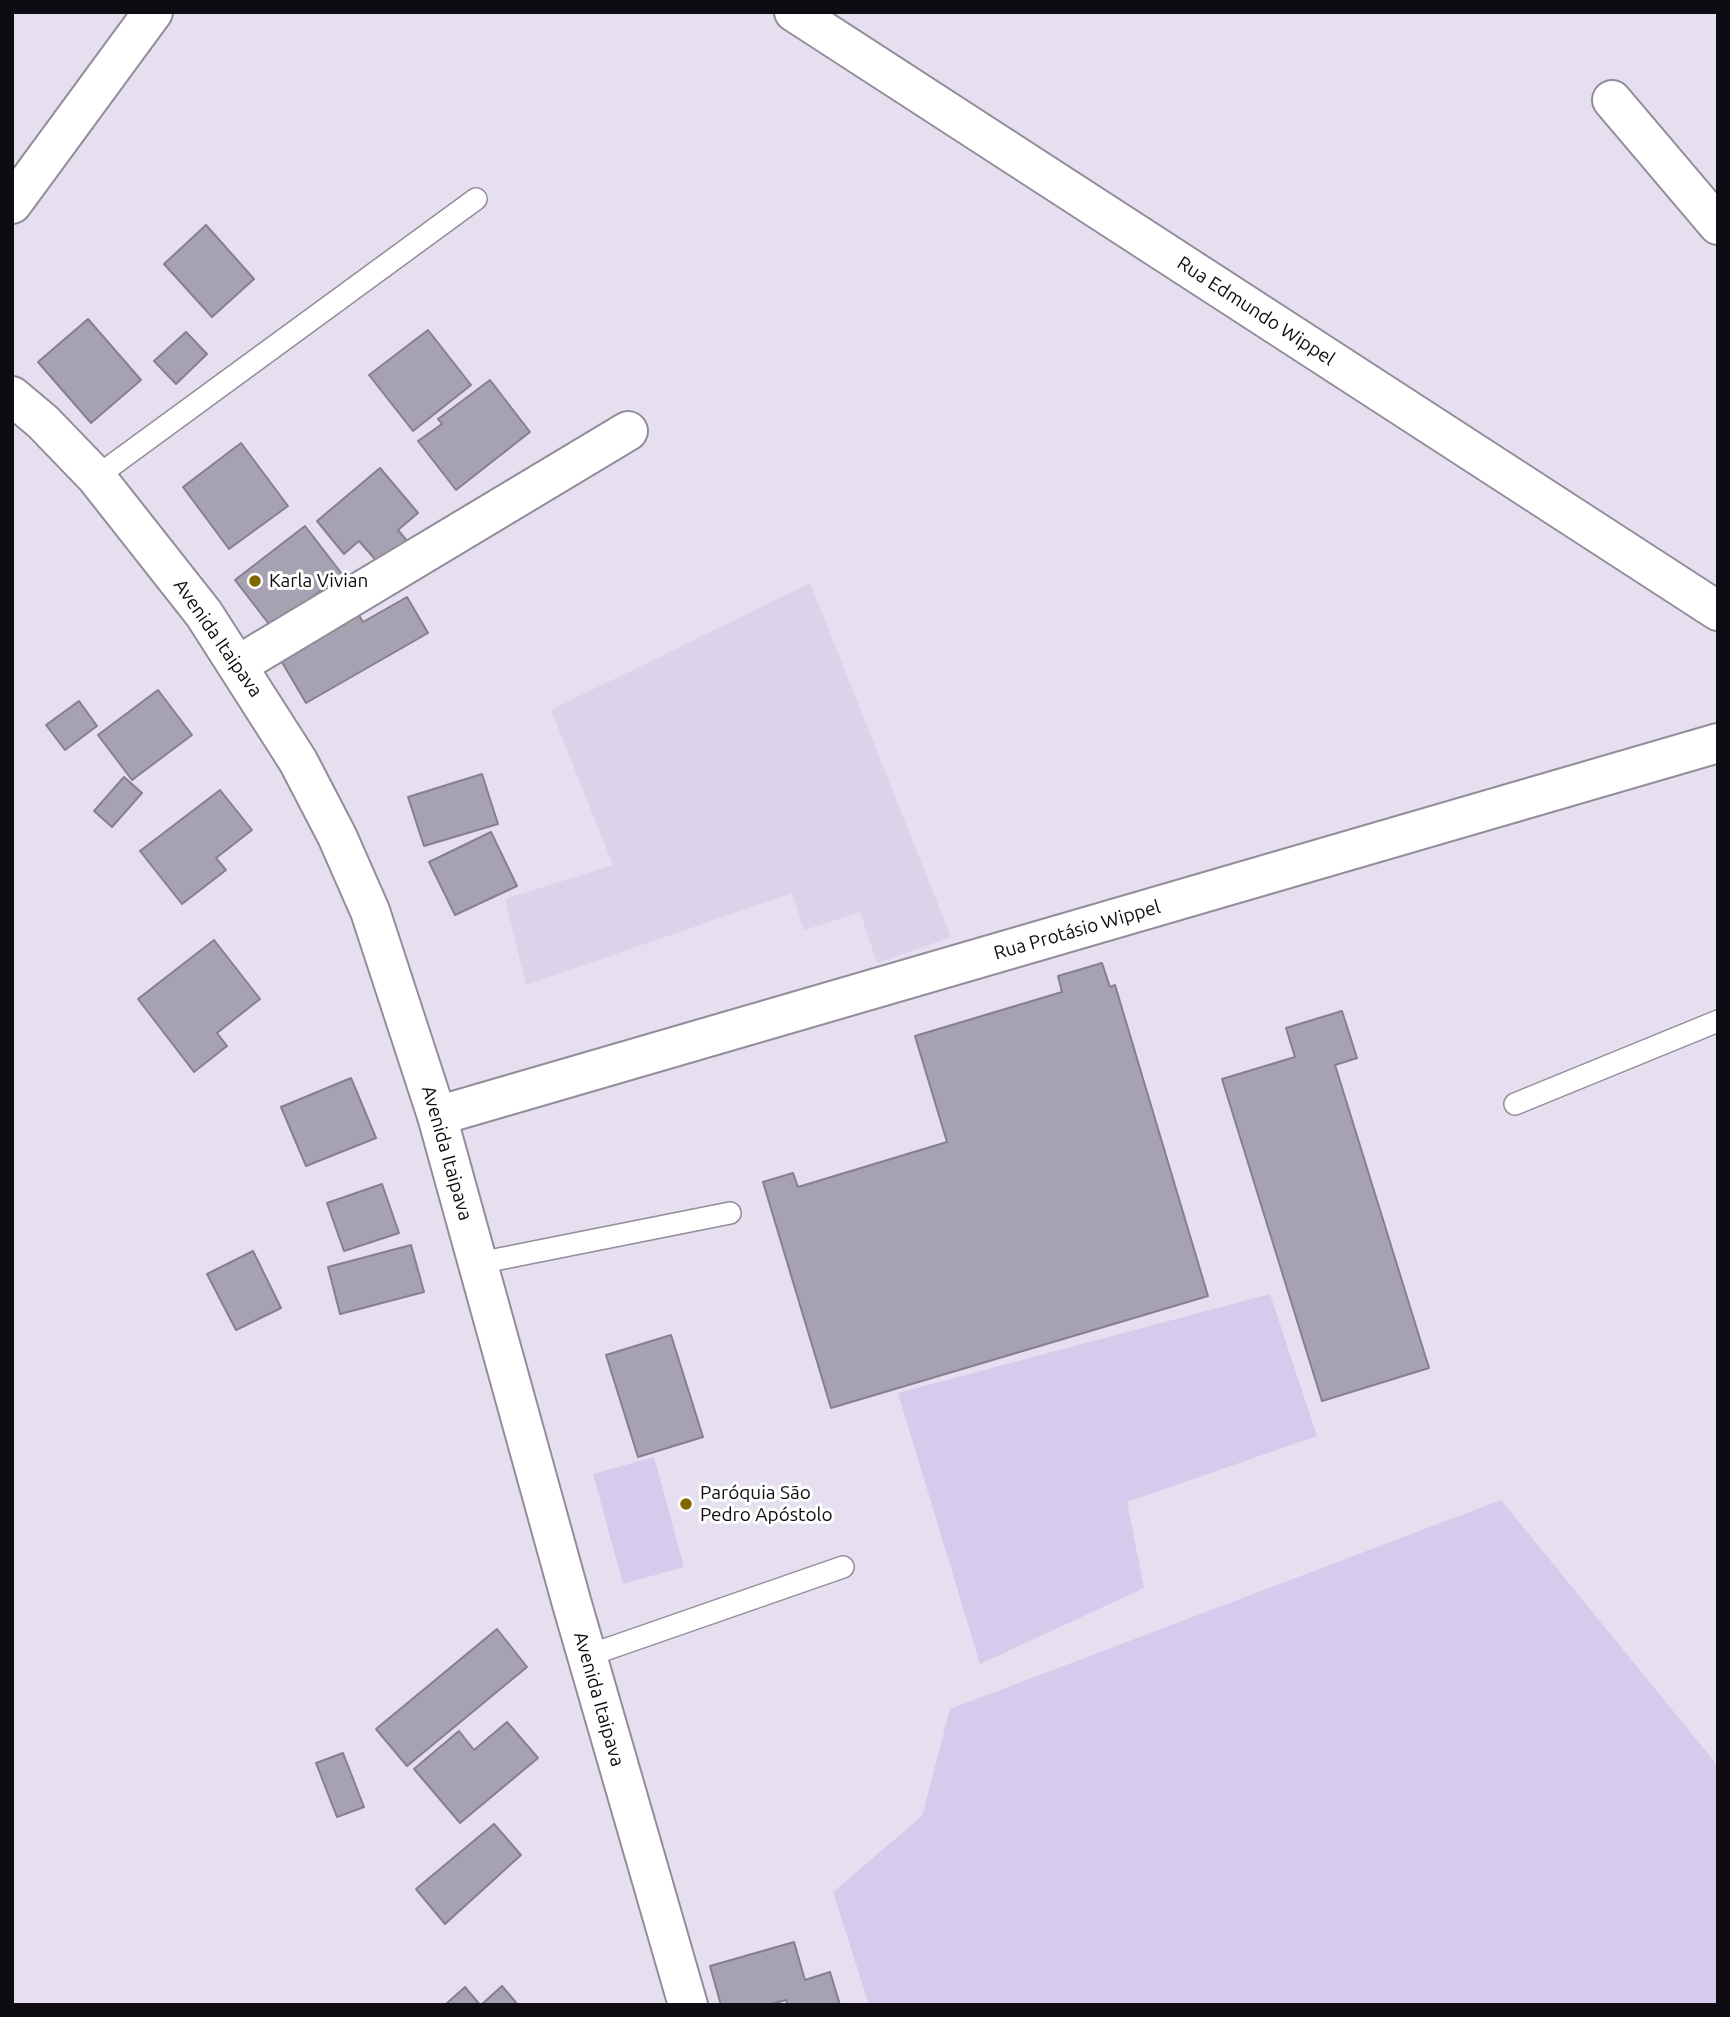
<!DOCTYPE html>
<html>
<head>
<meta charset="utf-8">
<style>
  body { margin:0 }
  #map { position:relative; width:1730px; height:2017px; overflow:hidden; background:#e5dfef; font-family:Ubuntu,sans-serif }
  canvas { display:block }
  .frame { position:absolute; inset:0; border:14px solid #0e0c12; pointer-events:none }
</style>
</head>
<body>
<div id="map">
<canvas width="1730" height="2017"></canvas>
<div class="frame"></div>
</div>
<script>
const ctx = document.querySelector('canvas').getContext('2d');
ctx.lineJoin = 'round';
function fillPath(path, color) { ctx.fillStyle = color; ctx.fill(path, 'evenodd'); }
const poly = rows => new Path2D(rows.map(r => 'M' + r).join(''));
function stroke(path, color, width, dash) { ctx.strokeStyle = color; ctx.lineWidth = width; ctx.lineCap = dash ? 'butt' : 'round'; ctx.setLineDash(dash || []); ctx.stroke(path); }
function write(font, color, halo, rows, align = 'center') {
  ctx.font = font + ' Ubuntu,sans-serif'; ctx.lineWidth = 6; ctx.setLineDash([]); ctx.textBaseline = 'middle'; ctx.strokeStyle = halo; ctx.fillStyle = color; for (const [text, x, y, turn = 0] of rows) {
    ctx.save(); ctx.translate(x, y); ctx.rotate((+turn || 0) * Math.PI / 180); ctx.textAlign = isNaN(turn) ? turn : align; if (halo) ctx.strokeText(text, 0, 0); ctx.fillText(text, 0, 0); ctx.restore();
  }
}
const built = poly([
  [810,583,951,937,877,963,860,912,804,930,792,893,526,985,505,899,613,865,551,710]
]);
const green = poly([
  [1270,1294,1317,1436,1127,1502,1144,1588,980,1664,898,1393],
  [654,1457,684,1567,623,1584,593,1474],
  [1501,1500,1718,1766,1718,2005,869,2005,833,1892,922,1816,950,1709]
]);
const building = poly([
  [206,225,254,279,212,317,164,264,206,225],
  [88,319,141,380,91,423,38,362,88,319],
  [428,330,471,385,413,431,369,375,428,330],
  [186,332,207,354,176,384,154,361,186,332],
  [490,380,530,432,456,490,418,441,442,424,438,419,490,380],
  [241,443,288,506,229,549,183,487,241,443],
  [380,468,418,513,398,530,408,542,381,566,359,541,344,554,317,521,380,468],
  [305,526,342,574,272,628,235,580,305,526],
  [407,597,428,633,306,703,276,652,354,607,363,622,407,597],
  [158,690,192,735,132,780,98,735,158,690],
  [79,701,97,726,65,750,46,725,79,701],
  [482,774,498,824,424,846,408,797,482,774],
  [124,777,142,793,112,827,94,811,124,777],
  [220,790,252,830,216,858,226,870,182,904,140,851,220,790],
  [491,832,517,886,455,915,429,862,491,832],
  [214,940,260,999,217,1033,227,1046,194,1072,138,999,214,940],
  [1102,963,1110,987,1115,985,1208,1296,831,1408,763,1182,793,1173,798,1187,947,1142,915,1036,1062,992,1058,976,1102,963],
  [1342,1011,1357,1058,1335,1065,1429,1368,1322,1401,1222,1079,1295,1057,1286,1028,1342,1011],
  [351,1078,376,1138,306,1166,281,1107,351,1078],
  [382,1184,399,1233,344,1251,327,1203,382,1184],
  [411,1245,424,1292,340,1314,328,1267,411,1245],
  [253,1251,281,1308,236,1330,207,1274,253,1251],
  [671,1335,703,1437,638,1457,606,1355,671,1335],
  [497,1629,527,1667,407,1766,376,1729,497,1629],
  [507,1722,538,1758,460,1823,414,1769,459,1731,474,1750,507,1722],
  [343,1753,364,1807,337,1817,316,1763,343,1753],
  [494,1824,521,1855,445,1924,416,1889,494,1824],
  [794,1942,805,1980,830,1972,840,2005,788,2005,786,2000,768,2005,721,2005,710,1966,794,1942],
  [502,1986,518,2005,481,2005,502,1986],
  [465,1987,480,2005,445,2005,465,1987]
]);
const service = poly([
  [96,477,476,199],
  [1515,1104,1718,1021],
  [479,1263,730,1213],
  [587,1656,843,1567]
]);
const minor = poly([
  [794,12,1718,611],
  [1612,100,1718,225],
  [12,204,153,12],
  [238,665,628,431],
  [437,1116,1718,743]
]);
const tertiary = poly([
  [12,396,43,422,96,477,204,614,298,761,337,836,370,911,437,1116,572,1604,688,2005]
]);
const markers = [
  [255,581,7,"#806700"],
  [686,1504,7,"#806700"]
];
const streetNames = [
  ["Rua Edmundo Wippel",1256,311,33],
  ["Avenida Itaipava",218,638,55],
  ["Rua Protásio Wippel",1077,930,-16],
  ["Avenida Itaipava",447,1153,74],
  ["Avenida Itaipava",599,1699,74]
];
const poiNames = [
  ["Karla Vivian",269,581],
  ["Paróquia São",700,1493],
  ["Pedro Apóstolo",700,1515]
];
fillPath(built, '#dbd3ea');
fillPath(green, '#d7cbed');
fillPath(building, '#a7a2b1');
stroke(building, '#857f8e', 2);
stroke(service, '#928c9b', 24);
stroke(minor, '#928c9b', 42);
stroke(tertiary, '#928c9b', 42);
stroke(service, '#fff', 21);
stroke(minor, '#fff', 38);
stroke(tertiary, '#fff', 38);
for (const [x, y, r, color] of markers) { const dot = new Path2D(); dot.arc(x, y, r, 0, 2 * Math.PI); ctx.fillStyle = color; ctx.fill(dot); stroke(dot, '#fff', 2.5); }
write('19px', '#0e0c12', '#fff', streetNames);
write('19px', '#0e0c12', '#fff', poiNames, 'left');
</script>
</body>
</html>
